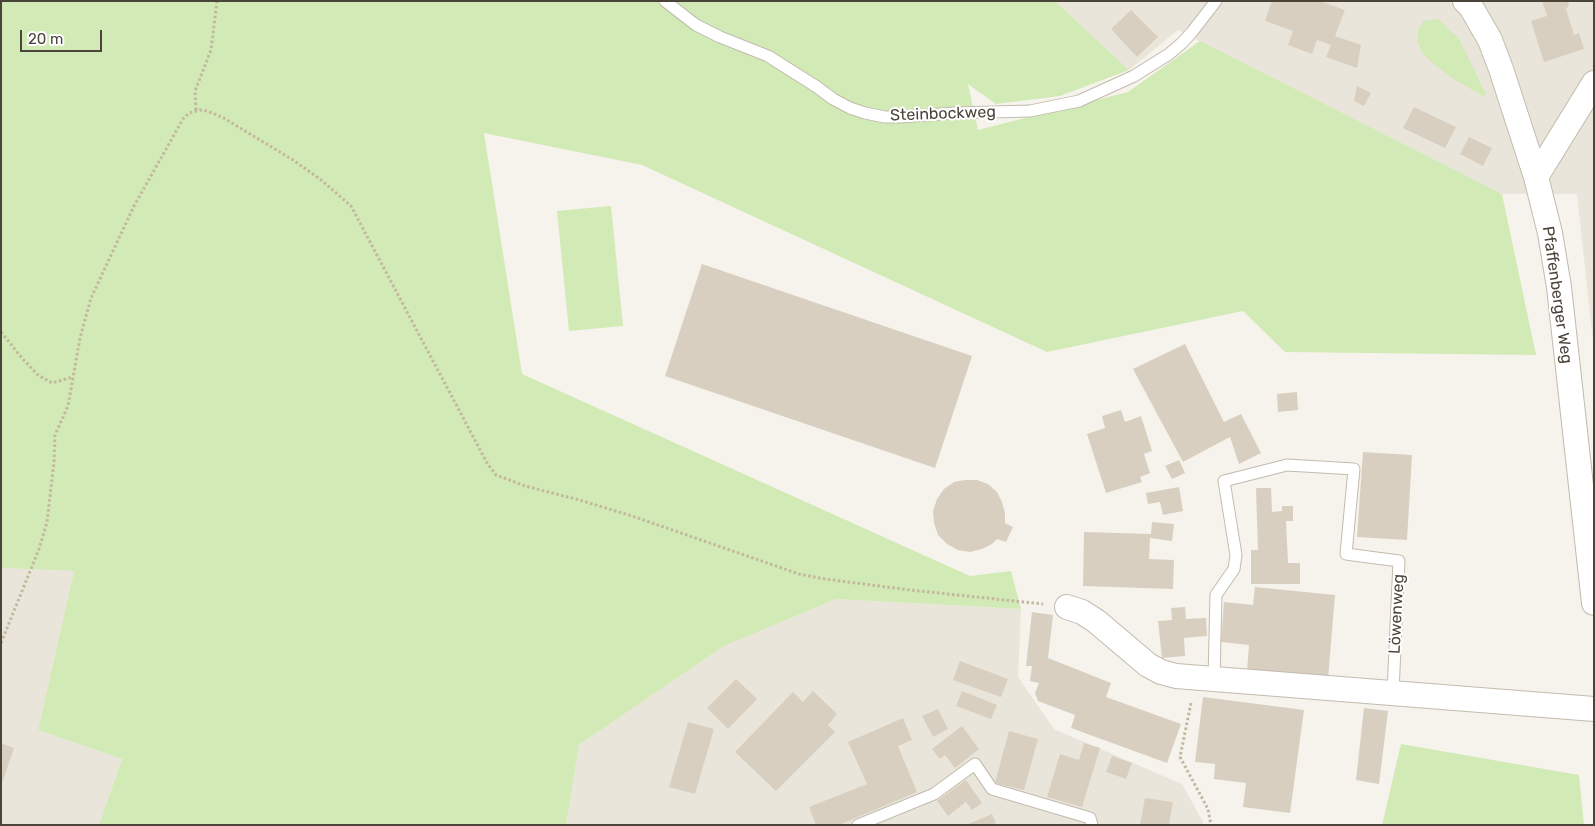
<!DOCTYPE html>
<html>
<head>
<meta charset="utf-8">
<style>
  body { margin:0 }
  #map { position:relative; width:1595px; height:826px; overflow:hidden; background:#f6f3ec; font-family:Rubik,sans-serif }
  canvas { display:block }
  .frame { position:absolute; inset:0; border:2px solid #4b4439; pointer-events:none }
  .scale { position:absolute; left:20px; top:30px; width:82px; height:22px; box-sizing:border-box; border:2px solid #4b4439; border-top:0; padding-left:6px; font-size:15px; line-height:18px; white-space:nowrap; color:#4b4439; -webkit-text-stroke:4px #fff; paint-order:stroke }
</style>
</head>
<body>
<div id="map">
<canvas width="1595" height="826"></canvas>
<div class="frame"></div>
<div class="scale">20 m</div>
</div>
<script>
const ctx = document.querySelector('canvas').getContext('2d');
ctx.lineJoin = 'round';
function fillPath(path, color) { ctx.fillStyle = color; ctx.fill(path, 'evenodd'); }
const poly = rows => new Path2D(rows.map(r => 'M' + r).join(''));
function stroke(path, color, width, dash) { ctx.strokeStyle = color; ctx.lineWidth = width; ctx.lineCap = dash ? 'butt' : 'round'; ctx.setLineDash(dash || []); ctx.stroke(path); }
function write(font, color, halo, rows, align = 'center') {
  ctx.font = font + ' Rubik,sans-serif'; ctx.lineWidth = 4; ctx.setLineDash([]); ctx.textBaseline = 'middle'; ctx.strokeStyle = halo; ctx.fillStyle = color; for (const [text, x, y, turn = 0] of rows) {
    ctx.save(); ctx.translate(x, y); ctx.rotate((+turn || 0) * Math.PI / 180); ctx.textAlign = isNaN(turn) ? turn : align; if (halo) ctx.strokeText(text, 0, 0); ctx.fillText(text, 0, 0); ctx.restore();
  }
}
const residential = poly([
  [1055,1,1594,1,1594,350,1577,194,1502,194,1371,132,1178,30,1129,70],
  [1,568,74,571,38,730,122,759,99,825,1,825],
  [836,599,1021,609,1018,677,1054,729,1182,784,1203,822,1203,825,566,825,579,745,724,646]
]);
const green = poly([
  [1,1,1055,1,1129,70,1060,96,996,104,968,84,978,130,1128,92,1200,41,1502,194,1536,355,1285,352,1243,311,1047,352,642,165,484,133,522,374,970,576,1011,571,1021,609,836,599,724,646,579,745,566,825,99,825,122,759,38,730,74,571,1,568],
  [1438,19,1459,39,1486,94,1483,96,1452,78,1433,63,1422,53,1417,40,1418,31,1423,21],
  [611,206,623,326,569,331,557,211],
  [1401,744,1579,775,1584,825,1382,825]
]);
const building = poly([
  [1272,1,1320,1,1345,10,1335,36,1361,45,1357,68,1326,57,1331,45,1317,40,1312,54,1288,45,1293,31,1265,21],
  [1542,1,1568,1,1569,5,1566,9,1574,35,1579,33,1584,49,1544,62,1531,21,1547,16],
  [1131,10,1158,37,1137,57,1111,29],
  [1357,86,1371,93,1364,106,1354,101],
  [1414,107,1456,127,1445,148,1403,128],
  [1469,137,1492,148,1483,166,1460,154],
  [702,264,972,356,935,468,665,376],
  [1185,344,1224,422,1241,414,1261,453,1239,464,1230,437,1183,462,1133,369],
  [1297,392,1298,410,1278,412,1277,394],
  [1121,410,1125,422,1141,416,1152,451,1144,454,1150,473,1140,477,1142,482,1106,493,1087,434,1105,428,1102,416],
  [1363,452,1412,455,1407,540,1357,537],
  [1179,460,1185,473,1172,479,1165,466],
  [965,480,977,480,988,484,997,492,1002,502,1005,513,1005,523,1013,527,1006,542,997,539,992,544,982,549,970,552,958,550,947,544,938,535,934,523,933,511,937,499,944,489,954,482],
  [1179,487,1183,511,1163,515,1160,502,1148,504,1146,493],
  [1256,488,1271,488,1272,512,1282,511,1282,506,1293,506,1293,521,1286,521,1288,563,1300,563,1300,584,1251,584,1251,550,1258,550],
  [1152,522,1174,524,1172,541,1150,538,1149,559,1174,560,1173,589,1083,586,1084,532,1151,534],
  [1255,587,1335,595,1328,679,1247,671,1249,645,1221,642,1224,602,1253,605],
  [1185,607,1186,619,1206,618,1207,636,1184,638,1185,656,1162,658,1158,621,1172,620,1171,608],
  [1032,612,1053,615,1048,658,1111,683,1106,697,1181,724,1167,763,1071,728,1075,715,1038,701,1035,693,1039,683,1030,681,1032,666,1026,666],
  [960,661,1008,679,1001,697,953,680],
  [736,679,757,699,728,729,707,708],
  [813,691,837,714,828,725,835,732,776,791,735,752,793,692,803,702],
  [962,691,997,705,991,719,956,706],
  [1203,697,1304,710,1290,813,1243,807,1246,783,1214,779,1215,764,1195,762],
  [1364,708,1388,711,1379,784,1356,780],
  [938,709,948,729,933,737,922,716],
  [903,718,912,740,898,746,917,792,839,825,816,825,809,807,867,784,848,742],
  [688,722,714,729,695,794,669,787],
  [962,726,979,749,955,768,945,755,940,759,932,749],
  [1009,731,1038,739,1024,790,995,783],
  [1,743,14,748,2,783,1,783],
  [1084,743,1100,748,1082,807,1047,797,1060,754,1079,760],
  [1112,756,1132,763,1126,779,1106,772],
  [966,780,982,803,972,810,966,802,948,816,937,801],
  [1145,798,1173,802,1169,825,1140,825],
  [992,814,996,823,991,825,966,825]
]);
const path = poly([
  [196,110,195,91,211,50,217,1],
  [1,332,21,357,38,375,52,383,73,377],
  [1,643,39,549,47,522,54,462,55,435,68,406,80,338,91,298,134,206,183,119,189,113,200,110,207,111,222,117,293,160,320,179,351,206,487,463,496,475,525,486,576,499,632,516,799,574,825,579,910,590,1043,604],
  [1191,703,1180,757,1208,809,1211,825]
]);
const service = poly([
  [665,1,696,25,720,37,768,56,817,87,833,99,850,108,865,113,885,117,900,117,955,113,1030,111,1079,101,1134,76,1169,54,1182,43,1192,32,1216,1],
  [1214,678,1216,595,1234,569,1236,555,1224,481,1287,465,1354,469,1346,554,1399,561,1393,692],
  [858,825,934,794,975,764,992,789,1090,818,1092,825]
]);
const minor = poly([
  [1465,1,1471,7,1490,40,1501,69,1536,177,1550,233,1559,287,1594,603],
  [1536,177,1594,83],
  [1067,607,1082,612,1096,621,1148,665,1161,672,1176,676,1594,709]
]);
const streetNames = [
  ["Steinbockweg",943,114,-2],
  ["Pfaffenberger Weg",1557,295,82],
  ["Löwenweg",1397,614,-87]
];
fillPath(residential, '#eae5da');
fillPath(green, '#d2eab5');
fillPath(building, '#d8cfc1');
stroke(service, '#c2bbae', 13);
stroke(minor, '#c2bbae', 26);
stroke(path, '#c4b79f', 3, [2.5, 2.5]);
stroke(service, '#fff', 11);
stroke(minor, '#fff', 24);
write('16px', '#4b4439', '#fff', streetNames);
</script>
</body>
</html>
